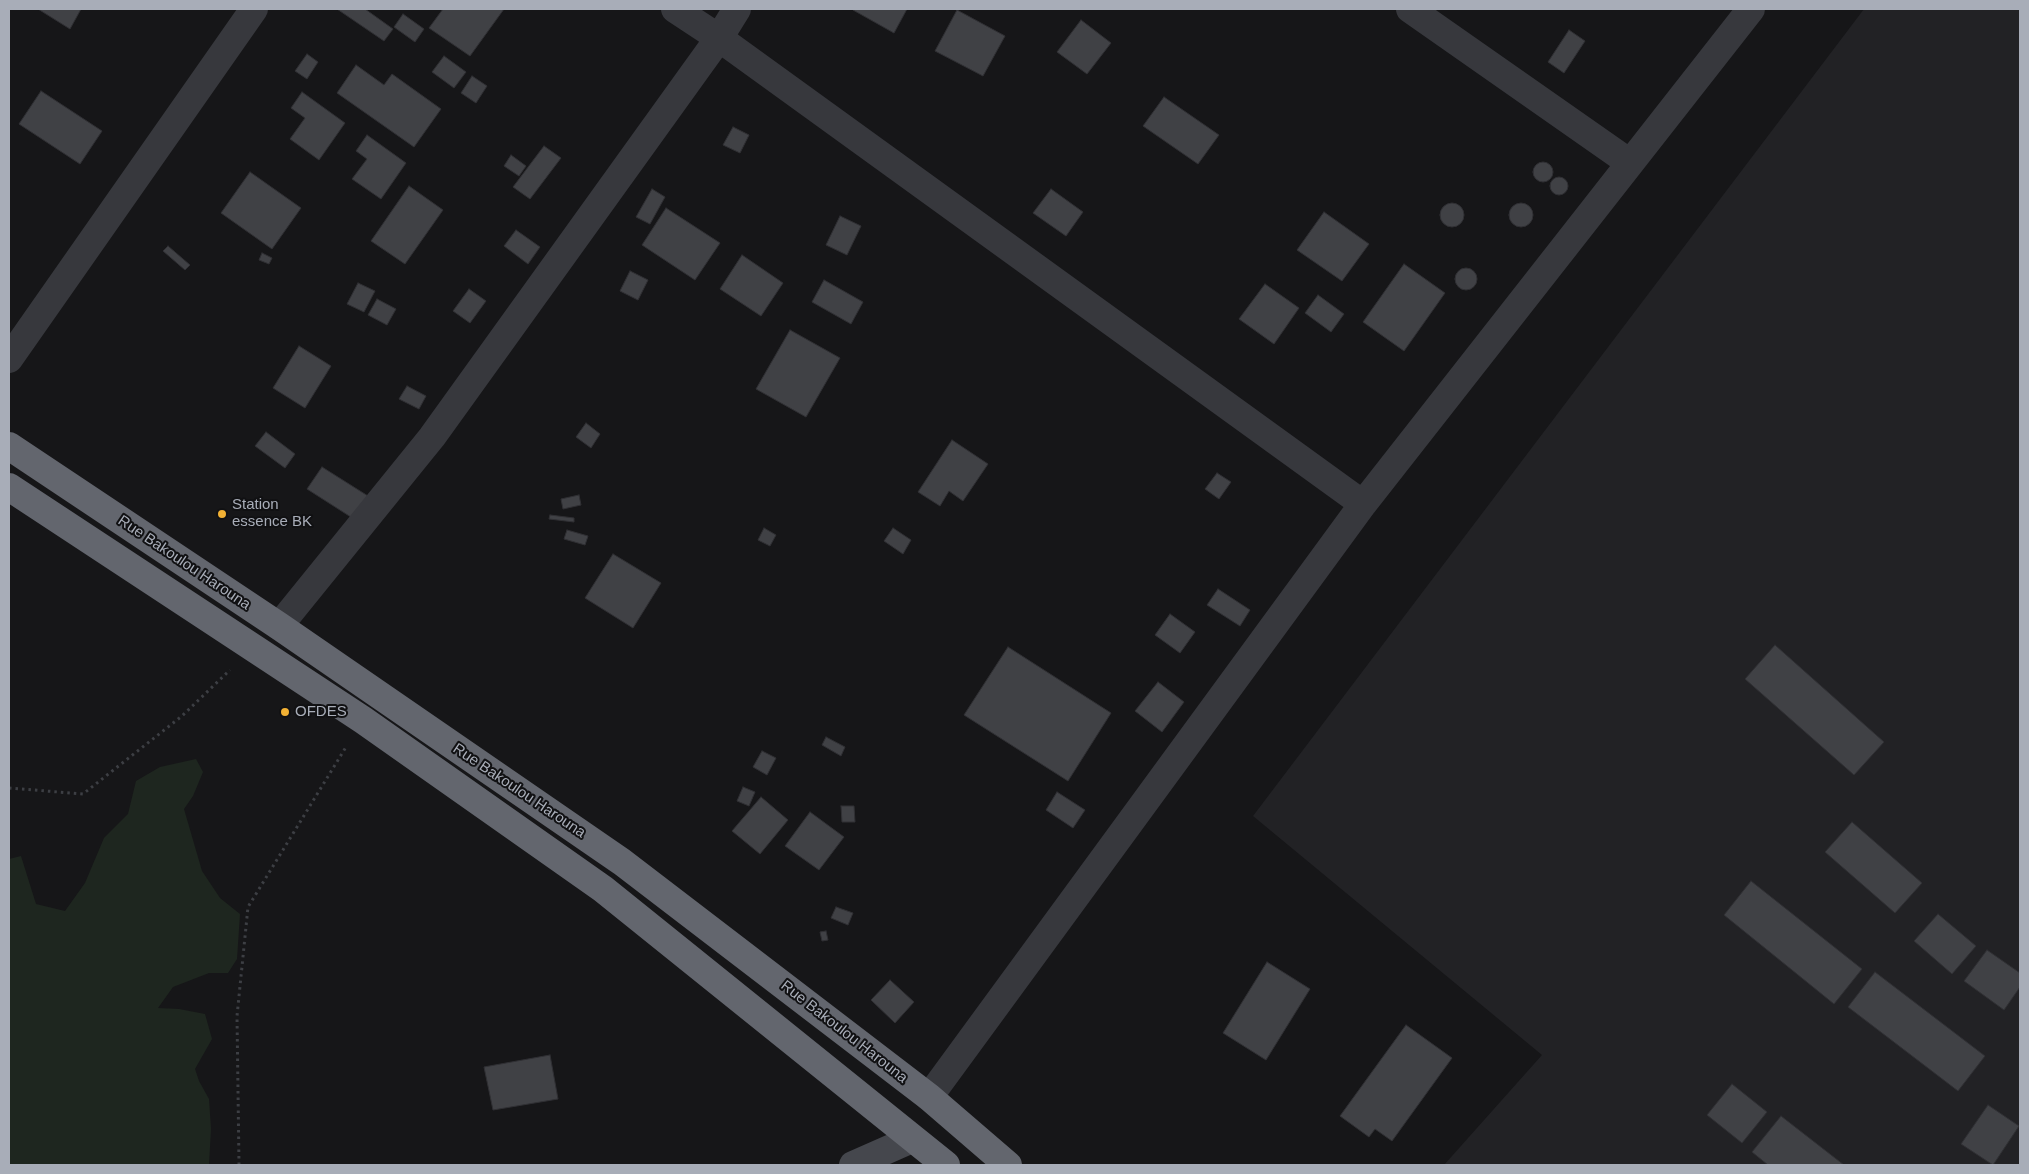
<!DOCTYPE html>
<html>
<head>
<meta charset="utf-8">
<style>
  body { margin:0 }
  #map { position:relative; width:2029px; height:1174px; overflow:hidden; background:#161618; font-family:Arial,sans-serif }
  canvas { display:block }
  .frame { position:absolute; inset:0; border:10px solid #a8adb8; pointer-events:none }
</style>
</head>
<body>
<div id="map">
<canvas width="2029" height="1174"></canvas>
<div class="frame"></div>
</div>
<script>
const ctx = document.querySelector('canvas').getContext('2d');
ctx.lineJoin = 'round';
function fillPath(path, color) { ctx.fillStyle = color; ctx.fill(path, 'evenodd'); }
const poly = rows => new Path2D(rows.map(r => 'M' + r).join(''));
function stroke(path, color, width, dash) { ctx.strokeStyle = color; ctx.lineWidth = width; ctx.lineCap = dash ? 'butt' : 'round'; ctx.setLineDash(dash || []); ctx.stroke(path); }
function write(font, color, halo, rows, align = 'center') {
  ctx.font = font + ' Arial,sans-serif'; ctx.lineWidth = 4; ctx.setLineDash([]); ctx.textBaseline = 'middle'; ctx.strokeStyle = halo; ctx.fillStyle = color; for (const [text, x, y, turn = 0] of rows) {
    ctx.save(); ctx.translate(x, y); ctx.rotate((+turn || 0) * Math.PI / 180); ctx.textAlign = isNaN(turn) ? turn : align; if (halo) ctx.strokeText(text, 0, 0); ctx.fillText(text, 0, 0); ctx.restore();
  }
}
const built = poly([
  [1864,9,2020,9,2020,1165,1444,1165,1542,1055,1253,816]
]);
const green = poly([
  [196,759,203,772,193,796,184,809,202,871,220,898,240,914,237,959,228,973,209,973,173,987,158,1008,179,1009,205,1014,212,1039,195,1069,199,1081,209,1099,211,1129,209,1165,9,1165,9,859,21,856,36,904,65,911,85,883,104,838,128,814,136,781,160,767]
]);
const building = poly([
  [38,9,81,9,70,29,38,9],
  [337,9,365,9,393,29,384,41,337,9],
  [443,9,504,9,470,56,429,28,443,9],
  [853,9,907,9,894,33,853,10,853,9],
  [957,10,1005,36,983,76,935,51,957,10],
  [403,14,424,29,415,42,394,27,403,14],
  [1081,20,1111,43,1087,74,1057,52,1081,20],
  [1569,30,1585,41,1564,73,1548,62,1569,30],
  [307,54,318,62,307,79,295,71,307,54],
  [444,56,466,72,454,88,432,72,444,56],
  [356,65,384,85,392,74,441,109,414,147,337,93,356,65],
  [472,76,487,86,476,103,461,93,472,76],
  [41,91,102,131,80,164,19,124,41,91],
  [302,92,345,123,319,160,290,139,305,118,291,108,302,92],
  [1164,97,1219,135,1198,164,1143,126,1164,97],
  [733,127,749,135,740,153,723,145,733,127],
  [367,135,406,163,381,199,352,179,367,159,356,151,367,135],
  [544,146,561,158,530,199,513,187,544,146],
  [511,155,526,166,519,176,504,166,511,155],
  '1533 172a10 10 0 1 1 20 0a10 10 0 1 1-20 0Z',
  [250,172,301,208,272,249,221,213,250,172],
  '1550 186a9 9 0 1 1 18 0a9 9 0 1 1-18 0Z',
  [409,186,443,210,405,264,371,241,409,186],
  [652,189,665,197,650,224,636,217,652,189],
  [1051,189,1083,212,1066,236,1033,213,1051,189],
  '1509 215a12 12 0 1 1 24 0a12 12 0 1 1-24 0Z',
  '1440 215a12 12 0 1 1 24 0a12 12 0 1 1-24 0Z',
  [666,208,720,243,695,280,642,245,666,208],
  [1324,212,1369,244,1342,281,1297,250,1324,212],
  [840,216,861,226,847,255,826,245,840,216],
  [516,230,540,247,528,264,504,246,516,230],
  [168,246,190,265,185,270,163,251,168,246],
  [262,253,272,258,269,264,259,260,262,253],
  [742,255,783,283,761,316,720,289,742,255],
  [1404,264,1445,293,1404,351,1363,322,1404,264],
  '1455 279a11 11 0 1 1 22 0a11 11 0 1 1-22 0Z',
  [630,271,648,280,638,300,620,291,630,271],
  [824,280,863,302,851,324,812,302,824,280],
  [358,283,375,291,364,312,347,304,358,283],
  [1265,284,1299,308,1274,344,1239,319,1265,284],
  [469,289,486,301,470,323,453,311,469,289],
  [1318,295,1344,314,1331,332,1305,313,1318,295],
  [377,299,396,309,387,325,368,315,377,299],
  [790,330,840,358,806,417,756,389,790,330],
  [299,346,331,366,305,408,273,388,299,346],
  [407,386,426,396,419,409,399,399,407,386],
  [586,423,600,434,591,448,576,437,586,423],
  [266,432,295,454,285,468,255,446,266,432],
  [952,440,988,464,963,501,949,491,940,506,918,492,952,440],
  [322,467,368,496,354,519,307,489,322,467],
  [1217,473,1231,482,1219,499,1205,489,1217,473],
  [579,495,581,505,563,509,561,499,579,495],
  [550,515,574,518,574,522,549,519,550,515],
  [764,528,776,535,770,546,758,540,764,528],
  [893,528,911,540,903,554,884,541,893,528],
  [567,530,588,536,585,545,564,539,567,530],
  [613,554,661,583,633,628,585,598,613,554],
  [1218,589,1250,610,1240,626,1207,605,1218,589],
  [1170,614,1195,632,1180,653,1155,635,1170,614],
  [1775,645,1884,742,1854,775,1745,679,1775,645],
  [1008,647,1111,713,1068,781,964,715,1008,647],
  [1158,682,1184,702,1162,732,1135,711,1158,682],
  [826,737,845,747,841,756,822,745,826,737],
  [762,751,776,758,767,775,753,767,762,751],
  [743,787,755,792,749,806,737,801,743,787],
  [1057,792,1085,810,1073,828,1046,810,1057,792],
  [761,797,788,820,760,854,732,831,761,797],
  [841,806,854,806,855,822,842,822,841,806],
  [810,812,844,837,819,870,785,846,810,812],
  [1852,822,1922,883,1895,913,1825,852,1852,822],
  [1751,881,1862,969,1834,1004,1724,915,1751,881],
  [836,907,853,913,848,925,831,918,836,907],
  [1938,914,1976,946,1952,974,1914,941,1938,914],
  [826,931,828,940,822,941,820,932,826,931],
  [1987,950,2020,973,2020,987,2004,1010,1964,981,1987,950],
  [1267,962,1310,989,1266,1060,1223,1033,1267,962],
  [1875,972,1985,1056,1958,1091,1848,1007,1875,972],
  [890,980,914,1002,895,1023,871,1000,890,980],
  [1406,1025,1452,1058,1392,1141,1375,1129,1369,1137,1340,1116,1406,1025],
  [550,1055,558,1099,493,1110,484,1067,550,1055],
  [1732,1084,1767,1112,1742,1143,1707,1115,1732,1084],
  [1988,1105,2019,1126,1993,1165,1961,1144,1988,1105],
  [1781,1116,1844,1165,1768,1165,1752,1152,1781,1116]
]);
const path = poly([
  [9,788,83,794,182,716,230,670],
  [239,1165,237,1016,248,907,346,747]
]);
const street = poly([
  [675,9,719,38,1363,504],
  [1410,9,1630,163],
  [9,359,254,9],
  [279,626,432,437,719,38,737,9],
  [929,1097,1363,504,1751,9]
]);
const secondary = poly([
  [853,1165,912,1139]
]);
const highway = poly([
  [9,446,279,626,622,862,929,1097,1008,1165],
  [9,487,363,720,603,889,946,1165]
]);
const markers = [
  [222,514,5,"#f2b134"],
  [285,712,5,"#f2b134"]
];
const poiNames = [
  ["Station",232,505],
  ["essence BK",232,522],
  ["OFDES",295,712]
];
const streetNames = [
  ["Rue Bakoulou Harouna",184,563,34],
  ["Rue Bakoulou Harouna",519,791,34],
  ["Rue Bakoulou Harouna",844,1032,38]
];
fillPath(built, '#222225');
fillPath(green, '#1e261f');
fillPath(building, '#404145');
stroke(building, '#303034', 1);
stroke(path, '#3d3f44', 3, [2.5, 4]);
stroke(street, '#37383d', 28);
stroke(secondary, '#45474d', 28);
stroke(highway, '#63666e', 28);
for (const [x, y, r, color] of markers) { const dot = new Path2D(); dot.arc(x, y, r, 0, 2 * Math.PI); ctx.fillStyle = color; ctx.fill(dot); stroke(dot, '#111113', 2); }
write('15px', '#a8adb8', '#111113', poiNames, 'left');
write('15px', '#a8adb8', '#111113', streetNames);
</script>
</body>
</html>
